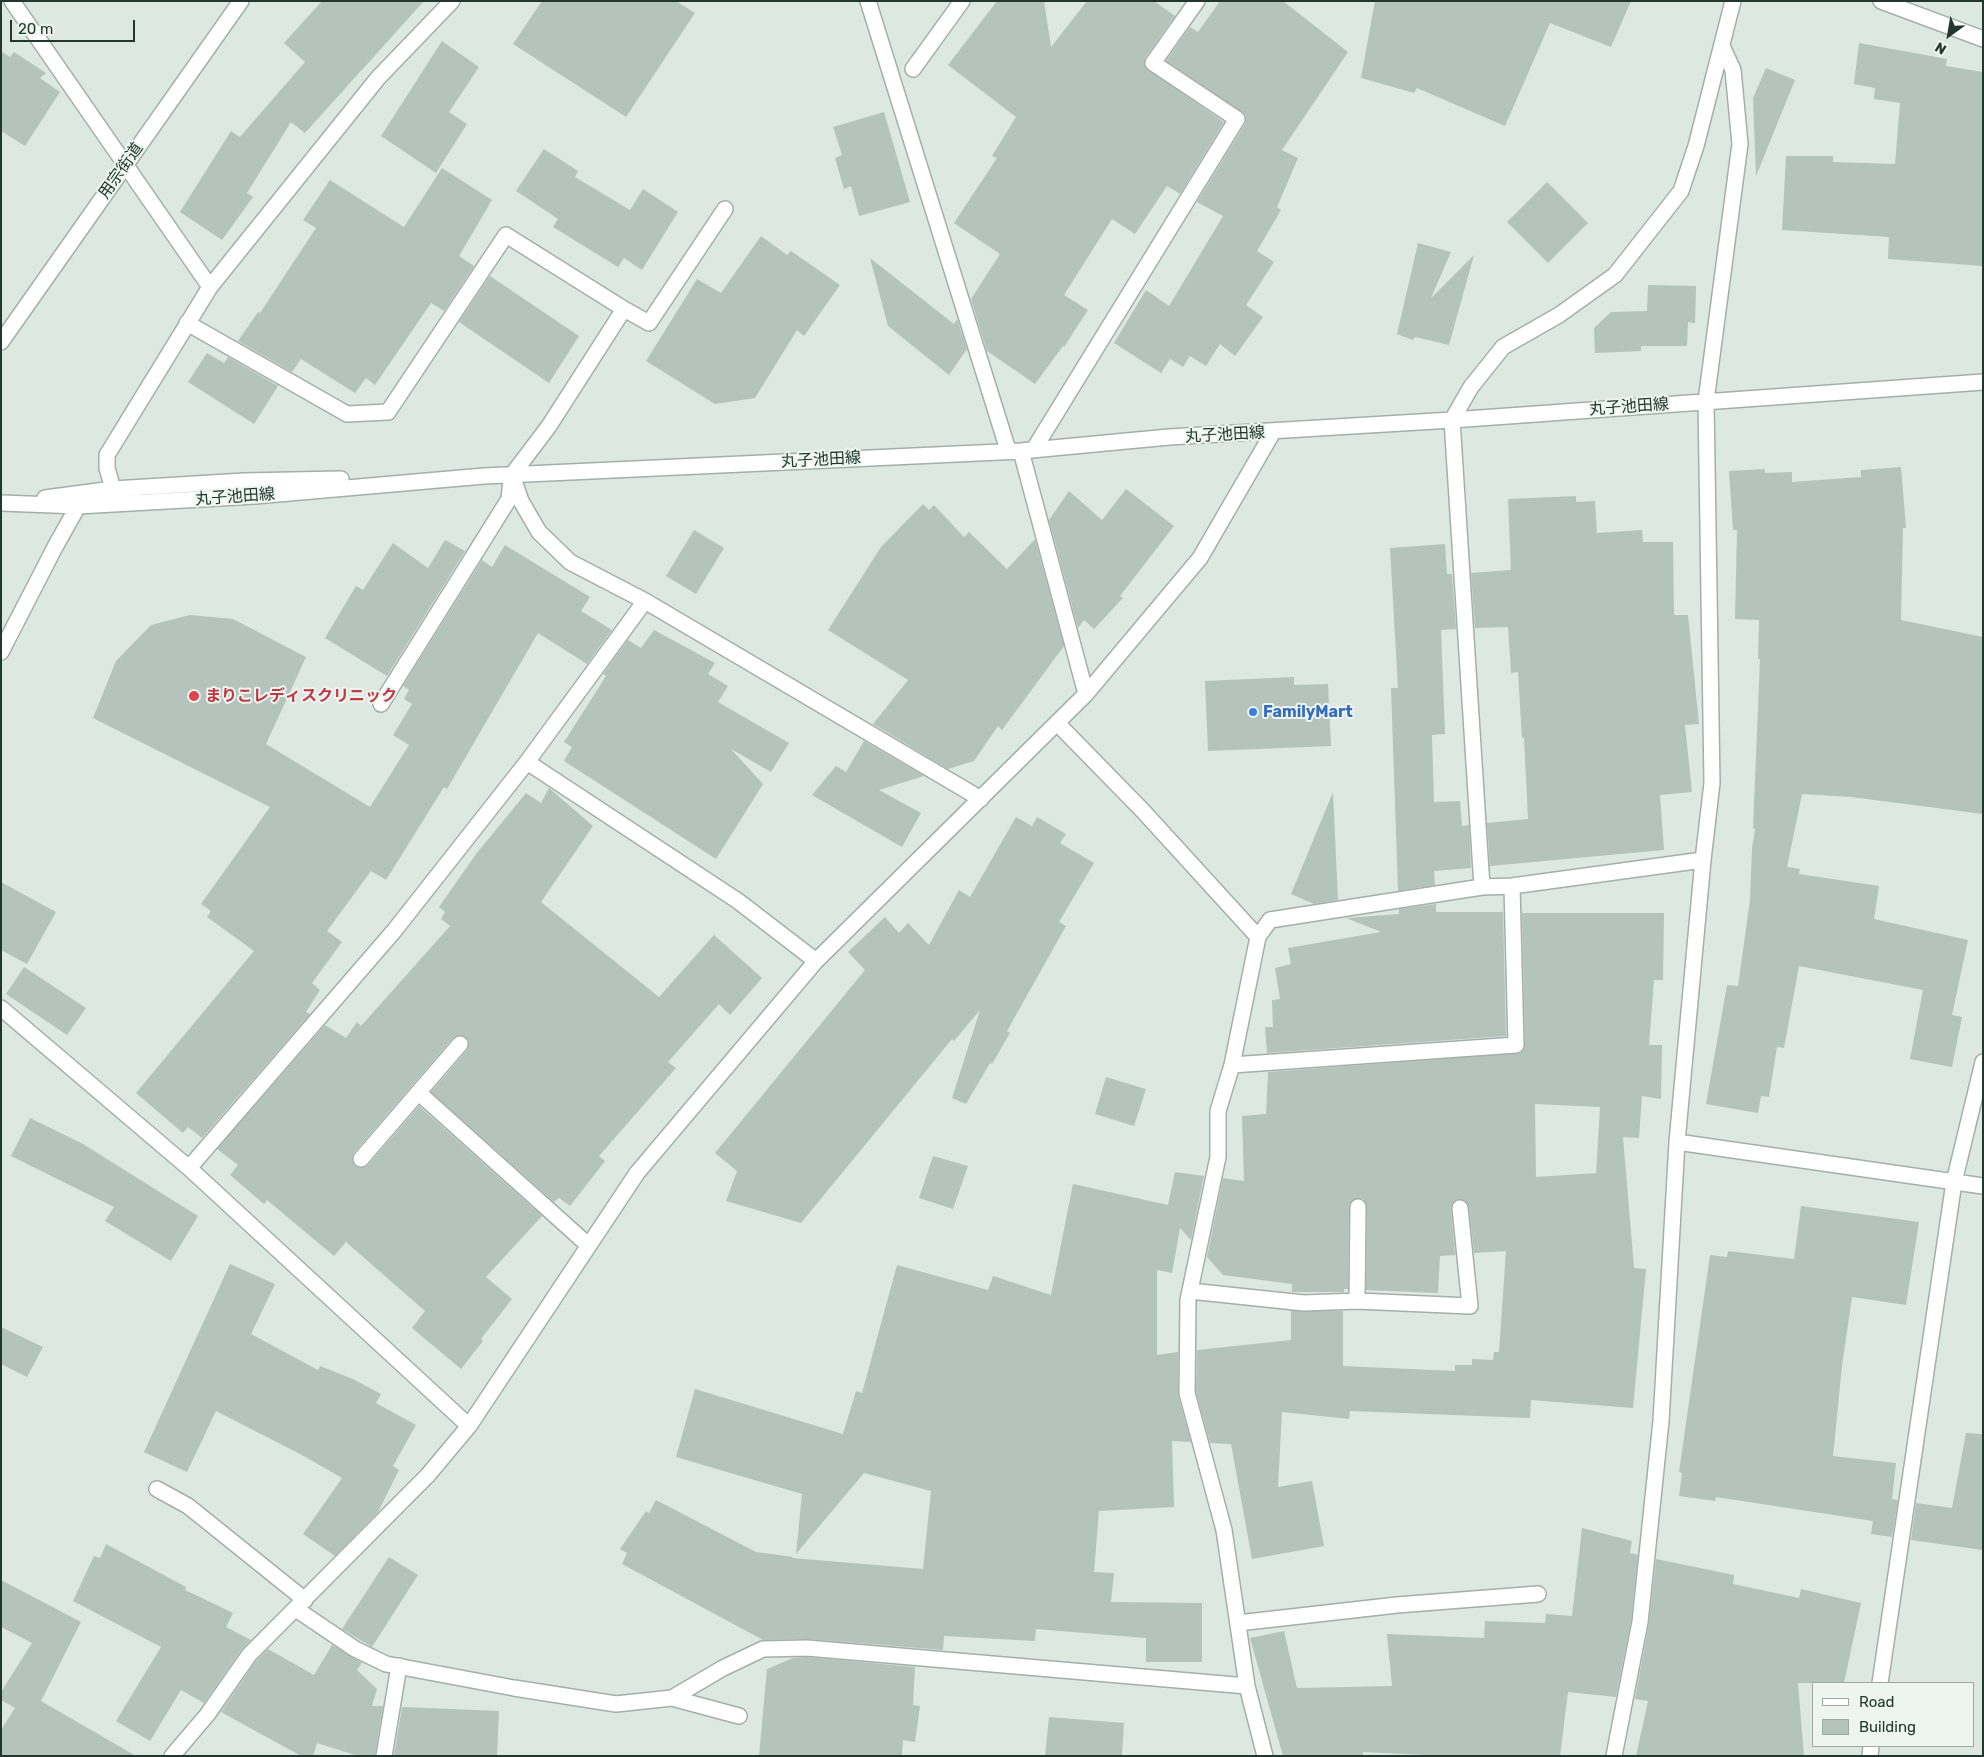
<!DOCTYPE html>
<html>
<head>
<meta charset="utf-8">
<style>
  body { margin:0 }
  #map { position:relative; width:1984px; height:1757px; overflow:hidden; background:#dee8e3; font-family:Rubik,sans-serif }
  canvas { display:block }
  .frame { position:absolute; inset:0; border:2px solid #213730; pointer-events:none }
  .legend { position:absolute; left:1812px; top:1682px; width:162px; height:65px; box-sizing:border-box; background:#eef5f1; border:1px solid #9ca9a4; margin:0; padding:6px 9px; list-style:none; font-size:15px; color:#213730 }
  .legend li { display:flex; align-items:center; gap:10px; height:25px }
  .legend b { width:25px; border:1px solid #9ca9a4 }
  .north { position:absolute; left:1924px; top:10px; width:50px; height:50px; -webkit-text-stroke:4px #eef5f1; paint-order:stroke; rotate:212deg; font-size:14px; font-weight:700; line-height:20px; text-align:center; color:#213730 }
  .north::after { content:''; display:block; margin:auto; width:18px; height:22px; background:#213730; clip-path:polygon(50% 0,100% 100%,50% 72%,0 100%) }
  .scale { position:absolute; left:10px; top:20px; width:125px; height:22px; box-sizing:border-box; border:2px solid #213730; border-top:0; padding-left:6px; font-size:15px; line-height:18px; white-space:nowrap; color:#213730; -webkit-text-stroke:4px #eef5f1; paint-order:stroke }
</style>
</head>
<body>
<div id="map">
<canvas width="1984" height="1757"></canvas>
<div class="frame"></div>
<ul class="legend">
<li><b style="height:6px;background:#fff"></b>Road</li>
<li><b style="height:14px;background:#b4c3bc"></b>Building</li>
</ul>
<div class="north">N</div>
<div class="scale">20 m</div>
</div>
<script>
const ctx = document.querySelector('canvas').getContext('2d');
ctx.lineJoin = 'round';
function fillPath(path, color) { ctx.fillStyle = color; ctx.fill(path, 'evenodd'); }
const poly = rows => new Path2D(rows.map(r => 'M' + r).join(''));
function stroke(path, color, width, dash) { ctx.strokeStyle = color; ctx.lineWidth = width; ctx.lineCap = dash ? 'butt' : 'round'; ctx.setLineDash(dash || []); ctx.stroke(path); }
function write(font, color, halo, rows, align = 'center') {
  ctx.font = font + ' Rubik,"Noto Sans JP",sans-serif'; ctx.lineWidth = 4; ctx.setLineDash([]); ctx.textBaseline = 'middle'; ctx.strokeStyle = halo; ctx.fillStyle = color; for (const [text, x, y, turn = 0] of rows) {
    ctx.save(); ctx.translate(x, y); ctx.rotate((+turn || 0) * Math.PI / 180); ctx.textAlign = isNaN(turn) ? turn : align; if (halo) ctx.strokeText(text, 0, 0); ctx.fillText(text, 0, 0); ctx.restore();
  }
}
const building = poly([
  [322,1,424,1,305,133,291,122,247,193,253,197,222,240,180,212,231,131,240,137,305,62,284,43],
  [542,1,676,1,695,13,626,117,513,44],
  [997,1,1044,1,1051,47,1087,1,1154,1,1175,16,1145,58,1145,67,1224,122,1180,194,1167,186,1135,234,1112,219,1064,295,1088,310,1064,347,1063,346,1035,384,987,351,971,299,1000,254,954,223,997,158,992,156,1016,117,948,65],
  [1220,1,1283,1,1348,52,1282,150,1298,158,1277,207,1281,210,1257,251,1274,262,1246,305,1263,317,1235,356,1220,344,1206,366,1190,356,1183,367,1170,359,1161,373,1114,343,1146,290,1169,306,1223,216,1197,202,1245,124,1246,115,1166,61,1190,27,1198,32],
  [1375,1,1631,1,1611,47,1550,23,1505,126,1417,88,1414,93,1361,78],
  [442,41,479,67,449,112,467,124,436,173,381,136],
  [1859,43,1947,59,1946,66,1983,72,1983,266,1888,259,1889,237,1782,230,1786,156,1833,156,1833,162,1895,164,1900,103,1874,99,1875,88,1854,84],
  [1,51,10,57,14,52,46,73,40,78,60,92,25,146,1,131],
  [1766,68,1795,80,1756,176,1753,98],
  [884,112,910,202,859,216,851,186,844,189,835,158,842,155,833,127],
  [544,149,578,171,575,177,630,210,643,189,678,212,642,270,624,258,618,267,553,227,558,219,516,191],
  [442,168,492,200,459,256,474,266,444,311,431,303,375,385,366,378,355,393,301,359,292,372,238,341,258,312,260,313,316,228,303,220,330,180,404,227],
  [1547,182,1588,223,1548,263,1507,222],
  [761,236,787,255,791,251,840,285,804,336,797,330,755,398,715,404,646,361,697,279,721,293],
  [1418,243,1451,252,1431,298,1474,255,1449,345,1415,337,1413,340,1397,334],
  [870,258,954,324,957,319,967,349,949,375,888,326],
  [490,276,579,336,549,383,459,322],
  [1648,285,1696,286,1695,323,1688,322,1687,346,1641,346,1641,351,1595,353,1594,328,1611,312,1647,311],
  [207,353,224,363,228,357,278,386,254,424,188,382],
  [1901,467,1906,528,1903,528,1901,620,1983,637,1983,814,1851,797,1802,794,1787,867,1800,869,1799,874,1879,886,1874,919,1968,940,1952,1015,1962,1017,1952,1067,1910,1059,1923,990,1799,966,1784,1048,1777,1047,1769,1097,1761,1096,1758,1113,1706,1104,1727,985,1738,986,1750,900,1752,848,1755,829,1753,828,1760,659,1758,659,1759,620,1735,619,1737,530,1733,530,1729,471,1765,469,1765,473,1792,472,1792,482,1861,477,1861,470],
  [1126,489,1174,526,1120,596,1123,598,1094,629,1084,620,1078,628,1049,520,1069,491,1102,520],
  [1576,496,1576,502,1595,501,1597,533,1642,530,1643,542,1673,542,1674,615,1688,615,1699,724,1685,725,1692,792,1660,795,1664,850,1490,866,1487,823,1528,819,1524,738,1522,738,1518,672,1511,673,1508,627,1475,628,1471,573,1511,570,1508,499],
  [923,504,929,510,934,505,964,537,969,532,1007,569,1035,539,1064,646,1002,730,998,726,974,761,948,769,873,724,908,680,828,630,881,547],
  [694,530,724,548,696,594,666,576],
  [445,540,465,551,387,676,325,638,356,586,363,590,393,543,428,568],
  [1445,544,1447,574,1452,574,1456,629,1441,630,1445,734,1432,735,1434,802,1460,801,1462,826,1469,825,1471,868,1434,871,1435,885,1398,891,1391,688,1398,688,1390,548],
  [505,545,590,597,581,611,612,630,587,664,538,633,447,789,444,787,386,880,371,871,327,931,342,942,312,983,320,990,306,1012,310,1014,202,1138,188,1127,183,1133,136,1093,254,951,207,917,211,911,201,904,270,807,93,718,116,661,151,625,190,615,233,619,306,657,266,744,370,807,409,745,393,735,412,704,404,699,409,690,403,686,482,560,492,567],
  [654,630,715,663,708,674,728,686,718,702,789,743,771,772,731,749,763,784,716,859,564,761,572,747,564,742,606,676,603,674,628,640,641,648],
  [1294,677,1294,685,1328,684,1331,746,1208,751,1205,681],
  [864,741,924,776,879,790,921,813,902,847,812,795,836,766,846,772],
  [549,788,593,826,541,902,659,997,714,935,762,978,730,1015,719,1004,668,1062,676,1068,599,1156,605,1161,570,1206,559,1198,554,1202,431,1092,467,1050,469,1041,462,1035,453,1038,354,1153,352,1158,355,1166,360,1168,368,1165,419,1106,542,1216,486,1277,512,1299,481,1339,483,1341,461,1369,412,1328,425,1311,346,1242,334,1256,267,1200,264,1204,230,1175,238,1165,217,1149,325,1025,346,1038,357,1022,361,1026,450,926,441,919,445,912,439,907,476,854,526,793,541,803],
  [1333,792,1338,900,1314,904,1291,894],
  [1016,817,1032,826,1037,817,1066,834,1060,843,1094,863,1059,922,1066,926,1007,1031,1010,1033,992,1064,990,1063,966,1104,952,1098,980,1010,954,1041,952,1039,801,1223,726,1201,737,1171,715,1153,865,970,848,952,885,917,899,933,908,923,929,945,959,890,970,897],
  [1,882,56,912,27,964,1,950],
  [1436,904,1436,912,1503,912,1506,1036,1267,1053,1265,1027,1273,1027,1272,1000,1280,999,1275,968,1291,964,1288,948,1381,932,1346,918,1399,914,1399,909],
  [1522,913,1664,913,1663,980,1654,980,1649,1045,1662,1045,1661,1099,1642,1096,1639,1138,1623,1137,1634,1268,1646,1269,1633,1408,1531,1400,1530,1418,1350,1411,1349,1419,1282,1412,1278,1487,1312,1481,1324,1546,1252,1559,1231,1444,1210,1443,1196,1392,1197,1350,1291,1340,1291,1311,1343,1311,1343,1366,1455,1371,1455,1365,1472,1365,1472,1359,1493,1360,1494,1352,1499,1352,1506,1251,1474,1253,1469,1207,1464,1200,1459,1199,1452,1204,1451,1208,1455,1255,1440,1256,1438,1293,1366,1290,1367,1207,1363,1199,1358,1198,1350,1202,1349,1207,1348,1289,1344,1289,1344,1292,1292,1292,1292,1284,1223,1275,1207,1257,1223,1178,1244,1181,1242,1116,1266,1114,1268,1072,1521,1053,1525,1045],
  [1535,1104,1600,1107,1596,1173,1536,1177],
  [24,967,86,1008,67,1035,6,994],
  [1106,1077,1146,1089,1134,1126,1095,1114],
  [30,1118,83,1144,198,1216,171,1261,105,1221,114,1207,11,1156],
  [933,1156,968,1166,953,1209,919,1198],
  [1175,1172,1204,1176,1191,1240,1180,1228,1172,1273,1157,1270,1157,1355,1178,1352,1178,1395,1191,1442,1172,1441,1174,1507,1099,1511,1094,1572,1114,1573,1111,1602,1202,1603,1202,1662,1146,1662,1146,1638,1036,1629,1035,1641,944,1636,943,1650,808,1639,763,1640,622,1564,627,1553,620,1549,646,1511,649,1513,656,1500,756,1552,793,1557,792,1558,923,1569,931,1491,864,1473,796,1554,802,1494,676,1457,695,1389,843,1434,856,1391,862,1393,897,1265,988,1290,993,1276,1051,1295,1073,1184,1168,1205],
  [1801,1206,1919,1222,1906,1305,1852,1297,1842,1366,1833,1456,1896,1463,1892,1499,1898,1500,1892,1537,1871,1534,1873,1521,1716,1497,1715,1501,1679,1496,1682,1473,1679,1472,1710,1255,1727,1257,1728,1251,1794,1259],
  [230,1264,275,1284,251,1334,318,1370,320,1366,353,1379,381,1394,376,1403,416,1425,393,1466,399,1470,378,1512,335,1556,303,1534,342,1478,300,1454,216,1411,187,1472,144,1452],
  [1,1327,43,1347,27,1377,1,1364],
  [1966,1433,1983,1434,1983,1550,1911,1540,1916,1503,1952,1508],
  [1582,1528,1632,1541,1630,1553,1638,1555,1631,1621,1616,1697,1568,1692,1560,1756,1445,1756,1363,1752,1363,1755,1283,1756,1250,1638,1284,1631,1297,1688,1392,1686,1387,1634,1484,1638,1485,1621,1545,1623,1546,1614,1572,1616],
  [106,1544,186,1587,185,1590,233,1613,226,1627,251,1640,241,1650,204,1703,181,1690,150,1741,116,1721,161,1647,73,1601,94,1556,100,1558],
  [389,1557,418,1575,372,1647,342,1629],
  [1656,1559,1734,1575,1733,1584,1799,1598,1801,1589,1861,1603,1844,1683,1798,1683,1804,1756,1636,1756,1648,1701,1635,1699,1649,1623],
  [1,1580,81,1622,41,1701,136,1756,1,1756,1,1730,15,1708,1,1700,1,1692,32,1643,1,1627],
  [332,1645,362,1663,357,1670,377,1689,372,1706,383,1706,375,1755,355,1755,317,1743,313,1756,301,1756,221,1712,256,1661,268,1649,314,1675],
  [807,1657,915,1667,913,1705,920,1706,915,1742,903,1740,902,1756,759,1756,767,1669,793,1658],
  [402,1707,499,1711,497,1756,394,1755],
  [1049,1717,1124,1723,1122,1756,1045,1756]
]);
const minor = poly([
  [12,1,210,287],
  [868,1,1008,450],
  [1881,1,1983,39],
  [913,69,962,1],
  [725,209,649,323,624,309,549,426,512,475,521,501,539,532,570,562,645,601,981,799],
  [187,323,347,414,388,412,506,235,624,309],
  [1,342,241,1],
  [1034,449,1237,119,1153,63,1197,1],
  [1021,451,1086,694],
  [113,489,107,468,107,455,210,287,378,78,452,1],
  [45,498,113,489,244,481,341,479],
  [2,503,78,506,255,496,484,476,1021,451,1169,437,1452,420,1983,382],
  [1,652,55,547,78,506],
  [381,704,509,499,511,480],
  [1057,723,1143,811,1258,937],
  [527,762,738,901,816,961],
  [1482,887,1452,420,1471,387,1503,347,1559,315,1615,275,1681,191,1696,146,1733,1],
  [1,1008,189,1168,469,1426],
  [1232,1065,1516,1045,1512,886],
  [419,1093,588,1245],
  [1677,1142,1983,1186],
  [361,1159,460,1044],
  [189,1168,394,931,527,762,645,601],
  [1190,1291,1304,1303,1357,1301,1470,1306,1460,1208],
  [1357,1301,1358,1207],
  [157,1489,188,1506,305,1600],
  [296,1609,355,1649,386,1664,514,1688,616,1704,672,1698,723,1668,763,1649,807,1648,1247,1686],
  [1238,1623,1397,1605,1538,1594],
  [1880,1683,1954,1182,1983,1062],
  [672,1698,739,1716],
  [172,1756,207,1715,249,1655,428,1475,469,1426,637,1173,816,961,1086,694,1200,558,1273,432],
  [384,1756,399,1666],
  [1265,1756,1247,1686,1224,1530,1187,1393,1188,1300,1218,1157,1218,1111,1232,1065,1258,937,1270,920,1482,887,1512,886,1703,860],
  [1614,1756,1640,1622,1661,1421,1677,1142,1703,860,1712,783,1706,401,1740,144,1733,70,1723,48],
  [1870,1756,1871,1746]
]);
const markers = [
  [194,696,6,"#e0444e"],
  [1253,712,5,"#3f7fe0"]
];
const streetNames = [
  ["用宗街道",121,171,-55],
  ["丸子池田線",1629,407,-4],
  ["丸子池田線",1225,435,-3],
  ["丸子池田線",821,460,-3],
  ["丸子池田線",235,497,-4]
];
const healthNames = [
  ["まりこレディスクリニック",205,696]
];
const shopNames = [
  ["FamilyMart",1263,712]
];
fillPath(building, '#b4c3bc');
stroke(minor, '#a2afaa', 18);
stroke(minor, '#fff', 15);
for (const [x, y, r, color] of markers) { const dot = new Path2D(); dot.arc(x, y, r, 0, 2 * Math.PI); ctx.fillStyle = color; ctx.fill(dot); stroke(dot, '#eef5f1', 2); }
write('16px', '#213730', '#eef5f1', streetNames);
write('bold 16px', '#be3a42', '#eef5f1', healthNames, 'left');
write('bold 16px', '#366cbe', '#eef5f1', shopNames, 'left');
</script>
</body>
</html>
